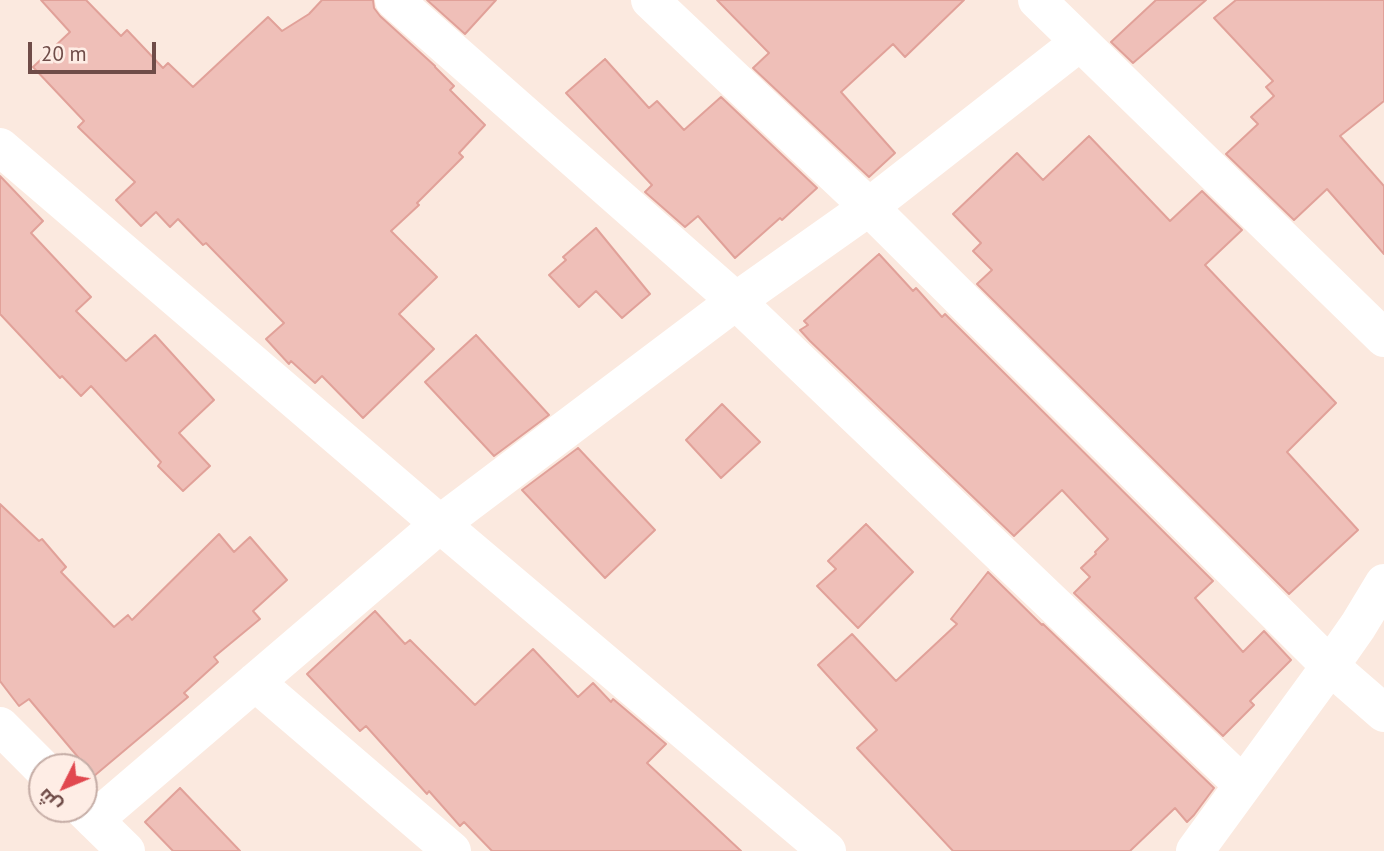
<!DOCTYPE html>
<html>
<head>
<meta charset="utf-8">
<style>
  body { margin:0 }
  #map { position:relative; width:1384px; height:851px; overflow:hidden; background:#fbe9df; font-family:"PT Sans",Cairo,sans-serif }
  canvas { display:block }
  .north { position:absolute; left:28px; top:753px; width:70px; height:70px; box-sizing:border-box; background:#feede5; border:2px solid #c5ada6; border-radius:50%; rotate:227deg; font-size:19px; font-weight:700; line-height:28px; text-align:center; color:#6f4c48 }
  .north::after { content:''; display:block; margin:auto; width:24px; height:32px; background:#e1484f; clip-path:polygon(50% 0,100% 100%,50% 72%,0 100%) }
  .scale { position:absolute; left:28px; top:42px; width:128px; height:32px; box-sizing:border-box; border:4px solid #6f4c48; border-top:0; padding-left:9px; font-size:21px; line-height:24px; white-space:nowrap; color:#6f4c48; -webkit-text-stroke:5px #feede5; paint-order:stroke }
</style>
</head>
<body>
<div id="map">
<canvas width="1384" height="851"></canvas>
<div class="north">ش</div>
<div class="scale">20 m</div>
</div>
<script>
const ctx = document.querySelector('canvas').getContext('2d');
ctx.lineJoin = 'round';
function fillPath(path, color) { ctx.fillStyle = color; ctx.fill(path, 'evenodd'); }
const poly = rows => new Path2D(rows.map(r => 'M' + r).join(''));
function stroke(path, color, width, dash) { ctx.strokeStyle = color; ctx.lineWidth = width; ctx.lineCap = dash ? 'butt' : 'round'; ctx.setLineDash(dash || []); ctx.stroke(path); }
const building = poly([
  [41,0,86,0,121,36,127,30,163,68,168,63,193,87,268,17,282,31,309,14,322,0,373,0,374,8,380,16,435,66,435,67,454,86,450,90,485,125,459,153,463,157,417,203,419,205,391,231,437,277,399,314,434,349,363,418,322,376,315,383,291,361,289,364,266,339,284,323,206,243,203,245,178,219,170,227,156,212,141,226,116,200,135,182,78,127,84,121,33,67,70,32,41,0],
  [427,0,496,0,465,34,427,0],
  [717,0,964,0,905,57,893,44,841,92,895,153,869,177,753,68,769,53,717,0],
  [1156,0,1206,0,1133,63,1111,42,1156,0],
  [1236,0,1384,0,1384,101,1340,136,1384,186,1384,254,1327,189,1294,220,1226,154,1258,124,1251,117,1274,96,1266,87,1273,81,1214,18,1236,0],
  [605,59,649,108,657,101,684,130,721,97,817,188,782,220,780,218,735,258,698,216,685,227,645,192,652,185,566,93,605,59],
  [1089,136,1170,221,1202,191,1242,230,1205,265,1336,403,1287,452,1358,530,1289,594,977,284,992,270,973,251,981,243,953,214,1017,153,1043,180,1089,136],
  [0,176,43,221,31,233,91,297,76,311,126,361,155,335,214,400,179,433,210,466,183,491,158,466,161,462,91,386,81,396,62,376,60,378,0,314,0,176],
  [596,228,650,294,622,318,596,291,579,307,549,275,566,260,563,257,596,228],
  [879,254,913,291,916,288,942,317,945,314,1213,581,1195,598,1243,652,1264,631,1291,660,1250,701,1254,705,1223,736,1074,593,1090,577,1081,568,1096,554,1095,552,1108,539,1062,490,1014,536,810,341,800,330,808,325,804,321,879,254],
  [476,335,549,415,494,456,425,382,476,335],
  [722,404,760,442,721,478,686,440,722,404],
  [578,448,655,530,605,578,522,490,578,448],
  [0,504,39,541,42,539,66,567,61,572,114,627,128,615,132,620,219,534,234,552,250,537,287,580,253,611,260,619,214,657,218,662,184,693,188,697,94,776,29,699,19,706,0,681,0,504],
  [866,524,913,572,858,628,817,586,836,569,828,561,866,524],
  [988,572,1042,625,1043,624,1214,788,1194,815,1187,822,1175,808,1130,851,953,851,857,748,877,730,818,665,852,634,896,681,957,624,951,619,988,572],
  [375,611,405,644,410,640,475,705,533,649,578,697,593,683,611,702,613,699,666,744,647,763,741,851,492,851,464,822,460,826,429,791,427,794,366,726,360,731,307,674,375,611],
  [180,788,240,851,173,851,145,822,180,788]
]);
const minor = poly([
  [394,0,736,301,1243,785],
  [650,0,869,207,1330,666,1384,713],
  [1037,0,1384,338],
  [0,147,440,524,827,851],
  [255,682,452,851],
  [0,726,42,768],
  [83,809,126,851],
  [94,820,440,524,736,301,869,207,1080,42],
  [1195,851,1330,666,1358,626,1384,583]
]);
fillPath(building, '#efbfb8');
stroke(building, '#e1a199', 2);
stroke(minor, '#fff', 38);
</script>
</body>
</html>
